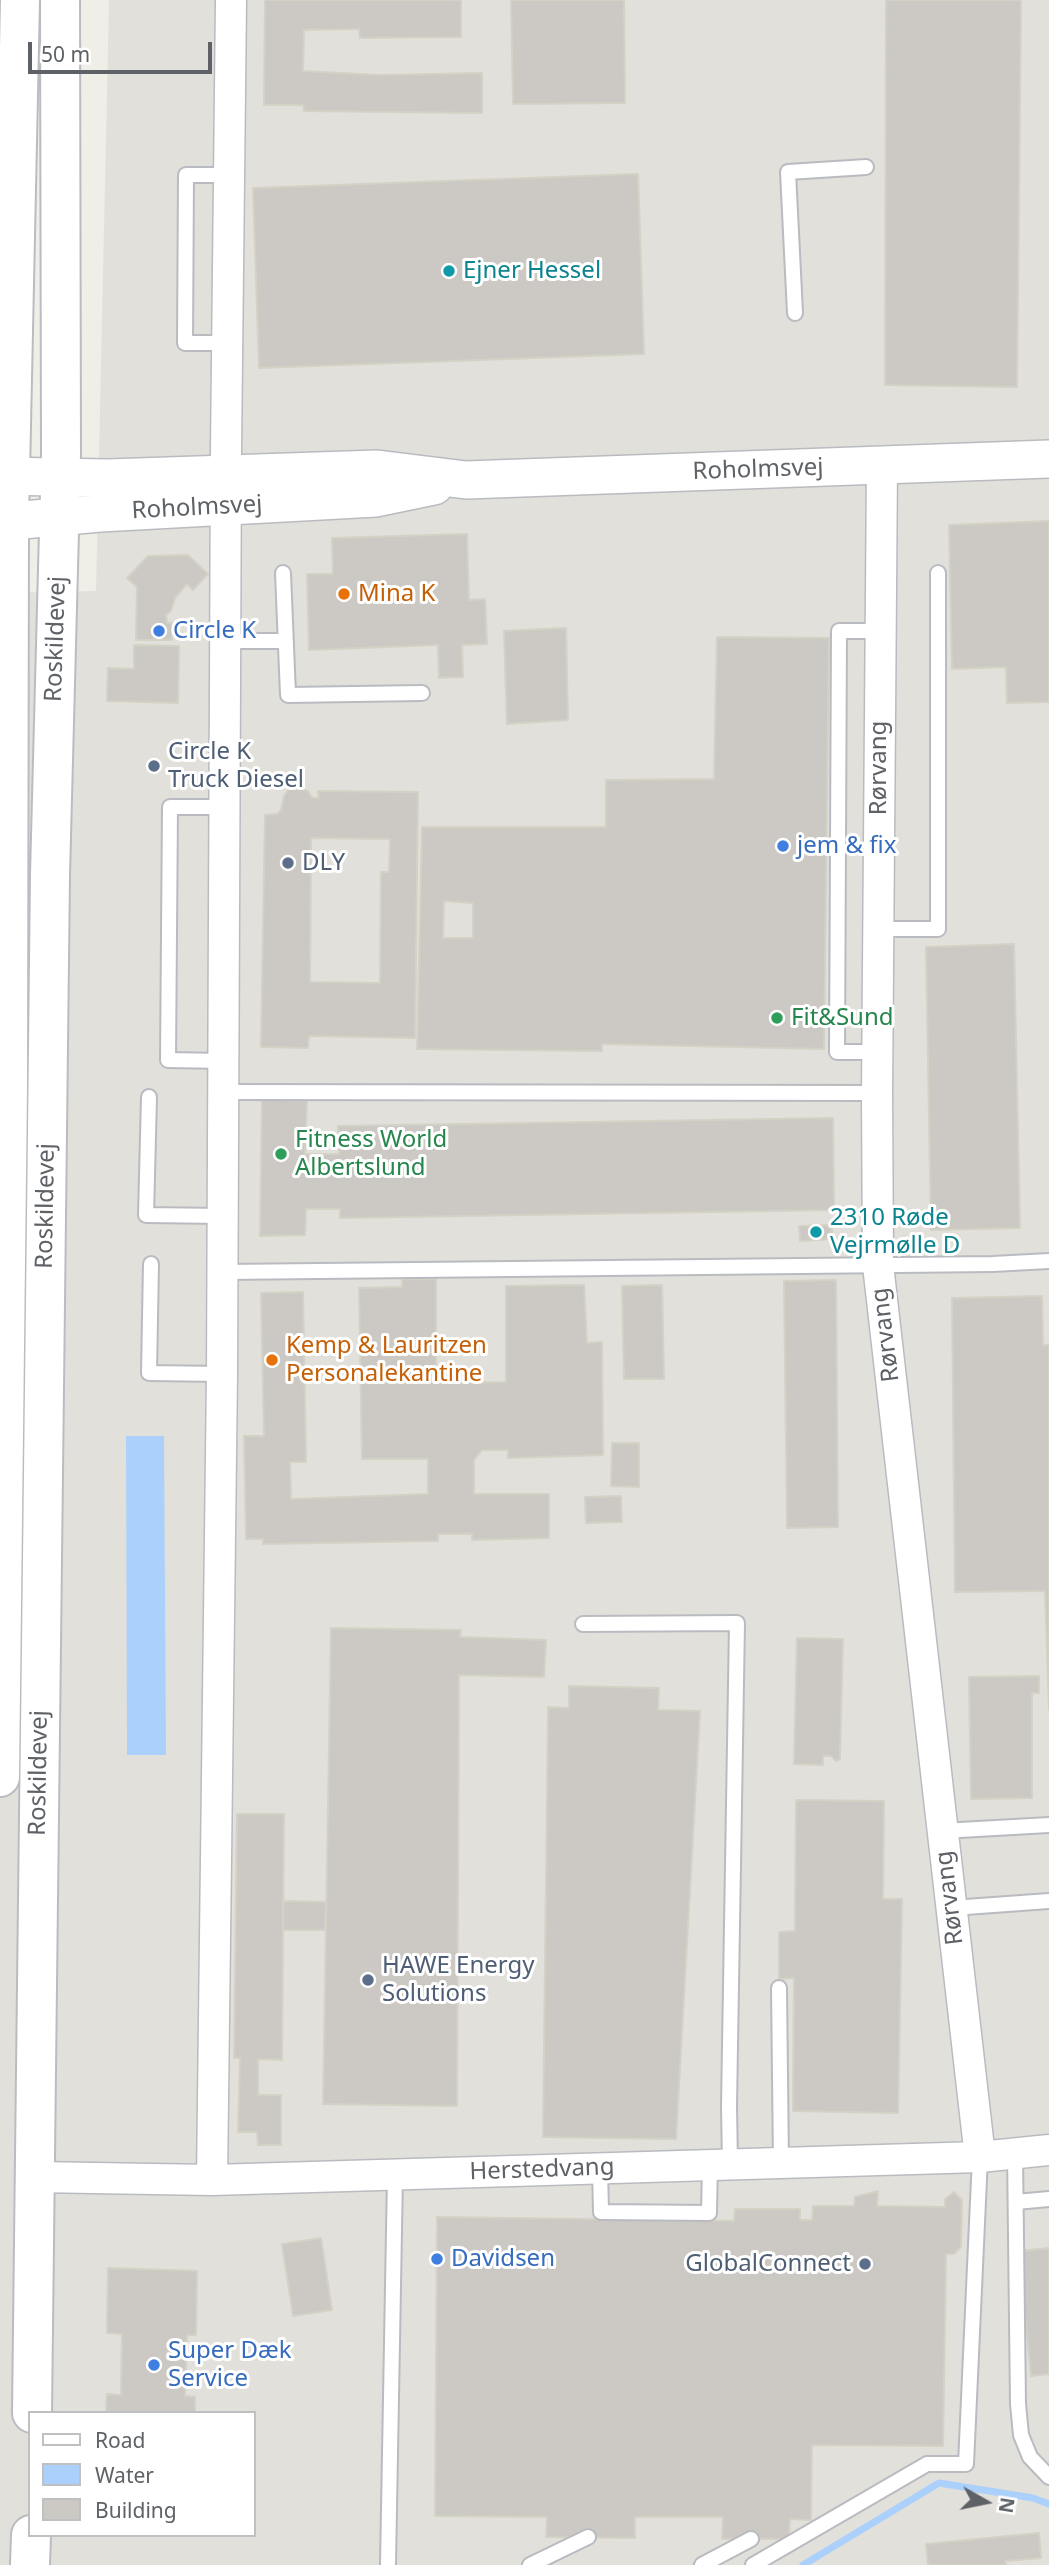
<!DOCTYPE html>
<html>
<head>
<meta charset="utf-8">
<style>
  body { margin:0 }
  #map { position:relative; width:1049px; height:2565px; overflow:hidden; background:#f0efe7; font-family:"Noto Sans",sans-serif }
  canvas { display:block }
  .legend { position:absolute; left:28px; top:2411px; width:228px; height:126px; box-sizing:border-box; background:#fff; border:2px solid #bfc0c2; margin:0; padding:9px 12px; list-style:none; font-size:21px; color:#5e6166 }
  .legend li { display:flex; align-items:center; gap:14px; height:35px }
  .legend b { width:35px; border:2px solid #bfc0c2 }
  .north { position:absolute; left:951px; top:2467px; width:70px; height:70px; -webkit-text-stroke:5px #fff; paint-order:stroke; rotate:99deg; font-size:19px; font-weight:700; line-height:28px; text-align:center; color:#5e6166 }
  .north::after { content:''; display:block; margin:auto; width:24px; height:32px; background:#5e6166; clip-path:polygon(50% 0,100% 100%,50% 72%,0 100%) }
  .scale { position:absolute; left:28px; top:42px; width:184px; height:32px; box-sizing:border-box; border:4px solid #5e6166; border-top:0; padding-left:9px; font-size:21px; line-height:24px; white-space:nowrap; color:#5e6166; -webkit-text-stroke:5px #fff; paint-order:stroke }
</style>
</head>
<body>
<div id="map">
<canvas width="1049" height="2565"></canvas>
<ul class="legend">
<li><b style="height:9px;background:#fff"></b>Road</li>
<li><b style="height:19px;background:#abd0fb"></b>Water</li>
<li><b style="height:19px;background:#ccc9c4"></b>Building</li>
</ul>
<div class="north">N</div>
<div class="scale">50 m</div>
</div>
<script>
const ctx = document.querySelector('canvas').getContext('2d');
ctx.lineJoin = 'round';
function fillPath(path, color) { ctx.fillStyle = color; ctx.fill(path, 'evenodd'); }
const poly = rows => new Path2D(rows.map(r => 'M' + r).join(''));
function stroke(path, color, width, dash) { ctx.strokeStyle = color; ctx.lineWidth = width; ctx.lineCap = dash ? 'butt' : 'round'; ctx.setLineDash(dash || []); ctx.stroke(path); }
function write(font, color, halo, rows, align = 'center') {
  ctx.font = font + ' "Noto Sans",sans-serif'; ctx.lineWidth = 6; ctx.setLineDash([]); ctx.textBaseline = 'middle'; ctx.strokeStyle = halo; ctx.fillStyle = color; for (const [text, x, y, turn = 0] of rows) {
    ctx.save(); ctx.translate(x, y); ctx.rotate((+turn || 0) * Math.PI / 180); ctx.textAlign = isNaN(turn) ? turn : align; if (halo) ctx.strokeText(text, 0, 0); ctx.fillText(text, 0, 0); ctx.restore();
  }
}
const industrial = poly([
  [109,0,1049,0,1049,2565,0,2565,0,593,96,591],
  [30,2413,254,2413,254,2535,30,2535]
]);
const water = poly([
  [126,1436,164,1436,166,1755,127,1755]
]);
const stream = poly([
  [803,2565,939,2483,1033,2498,1049,2504]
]);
const building = poly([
  [265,0,461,0,461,37,360,38,359,29,304,30,303,71,380,75,482,73,482,113,304,111,303,105,264,105,265,0],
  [511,0,624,0,625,103,513,104,511,0],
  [886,0,1021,0,1017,387,885,385,886,0],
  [638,174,644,354,259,368,253,188,638,174],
  [1049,521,1049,702,1007,703,1006,667,952,669,949,525,1049,521],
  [467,534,469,600,485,599,487,644,462,645,463,677,439,678,438,645,309,650,307,574,333,574,332,538,467,534],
  [188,555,208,574,193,590,187,584,175,598,171,611,166,615,167,623,172,623,172,640,136,640,137,587,127,578,148,556,188,555],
  [566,628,568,720,507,724,504,631,566,628],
  [717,637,829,638,824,1049,602,1044,602,1051,417,1049,422,827,606,827,606,780,714,779,717,637],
  [444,901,473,903,473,938,443,938,444,901],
  [134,645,179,646,178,703,107,701,108,668,134,669,134,645],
  [295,787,308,791,312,798,319,798,318,791,418,792,415,1038,309,1036,308,1048,261,1047,265,815,277,814,281,810,284,796,289,789,295,787],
  [311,838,390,839,389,872,381,872,380,983,310,982,311,838],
  [1014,944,1020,1228,931,1230,926,947,1014,944],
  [262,1099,307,1101,305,1154,339,1154,338,1126,833,1118,834,1210,340,1218,340,1209,306,1209,305,1235,260,1236,262,1099],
  [832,1225,832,1239,800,1241,799,1226,832,1225],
  [402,1279,436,1279,436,1383,506,1382,506,1286,584,1285,587,1343,602,1342,603,1455,508,1458,508,1450,482,1450,474,1460,474,1494,549,1494,549,1538,472,1540,472,1534,438,1534,438,1541,263,1544,263,1539,246,1539,244,1436,264,1436,261,1293,303,1292,306,1462,290,1462,291,1499,428,1494,428,1459,362,1459,359,1288,402,1287,402,1279],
  [836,1280,838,1527,787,1528,784,1281,836,1280],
  [662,1285,664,1379,624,1379,622,1286,662,1285],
  [1042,1296,1043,1345,1049,1345,1049,1710,1045,1591,955,1592,952,1298,1042,1296],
  [612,1443,639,1443,639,1487,611,1486,612,1443],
  [621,1496,622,1522,586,1523,585,1497,621,1496],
  [331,1628,461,1630,460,1637,546,1640,544,1677,459,1675,457,2106,323,2104,331,1628],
  [797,1638,843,1639,840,1754,840,1759,836,1761,831,1756,823,1756,823,1765,794,1764,797,1638],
  [1039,1676,1039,1693,1032,1693,1032,1798,971,1799,969,1677,1039,1676],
  [569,1686,659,1688,658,1710,700,1711,676,2139,543,2137,548,1707,569,1708,569,1686],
  [796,1800,884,1801,883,1899,902,1899,898,2113,793,2111,794,1978,779,1979,779,1932,795,1931,796,1800],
  [237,1814,284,1814,282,2060,258,2059,258,2095,281,2095,281,2145,258,2145,257,2132,238,2132,240,2058,234,2058,237,1814],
  [283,1901,326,1902,325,1930,283,1930,283,1901],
  [878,2191,877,2206,945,2207,945,2199,954,2192,962,2200,961,2247,954,2254,946,2254,943,2446,812,2445,811,2520,790,2519,789,2539,722,2539,723,2517,635,2517,635,2538,546,2537,547,2517,435,2516,437,2217,734,2221,735,2209,800,2209,800,2220,812,2220,813,2206,854,2206,855,2197,878,2191],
  [321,2238,332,2310,293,2316,282,2244,321,2238],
  [1049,2248,1049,2374,1031,2376,1019,2251,1049,2248],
  [108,2268,197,2271,196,2335,187,2335,185,2396,195,2397,195,2413,106,2413,107,2394,121,2395,122,2334,107,2333,108,2268],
  [1039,2533,1041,2558,1005,2561,1006,2565,928,2565,926,2544,1039,2533]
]);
const service = poly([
  [795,313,788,172,866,167],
  [227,343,185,343,186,175,229,175],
  [283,573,288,695,422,693],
  [226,641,286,641],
  [878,929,938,929,938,573],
  [877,1052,837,1052,839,631,880,631],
  [224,1061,168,1060,170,807,225,807],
  [224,1092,877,1093],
  [149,1097,146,1215,223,1216],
  [151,1264,149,1373,222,1374],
  [223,1272,993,1264,1049,1261],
  [583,1624,737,1623,729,2106,730,2164],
  [942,1831,1049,1825],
  [952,1908,1049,1901],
  [779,1988,781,2163],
  [1015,2153,1018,2404,1021,2435,1030,2457,1049,2477],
  [600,2168,601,2212,709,2213,710,2165],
  [1016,2202,1049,2199],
  [388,2565,395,2175],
  [530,2565,588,2537],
  [702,2565,751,2539],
  [753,2565,927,2464,966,2464,980,2157]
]);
const minor = poly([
  [882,465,877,1093,878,1265,980,2157],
  [35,2177,212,2180,980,2157,1049,2150],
  [212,2180,222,1374,226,450,231,0]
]);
const tertiary = poly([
  [0,476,108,478,377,469,466,480,1049,459],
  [0,522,100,513,376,498,434,486]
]);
const secondary = poly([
  [0,1777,8,1089,9,521,20,0],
  [32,2413,50,875,61,454,60,0],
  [30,2565,31,2535]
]);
const markers = [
  [449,271,7,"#0f9aa8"],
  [344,594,7,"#e8710a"],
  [159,631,7,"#3f7fe0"],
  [154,766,7,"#5c6f8a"],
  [783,846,7,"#3f7fe0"],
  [288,863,7,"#5c6f8a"],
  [777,1018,7,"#2e9e5b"],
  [281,1154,7,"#2e9e5b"],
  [816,1232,7,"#0f9aa8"],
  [272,1360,7,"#e8710a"],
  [368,1980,7,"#5c6f8a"],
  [437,2259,7,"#3f7fe0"],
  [865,2264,7,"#5c6f8a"],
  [154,2365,7,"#3f7fe0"]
];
const cultureNames = [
  ["Ejner Hessel",463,271],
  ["2310 Røde",830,1218],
  ["Vejrmølle D",830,1246]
];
const streetNames = [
  ["Roholmsvej",758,470,-2],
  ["Roholmsvej",197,508,-3],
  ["Roskildevej",56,639,-88],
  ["Rørvang",879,768,-90],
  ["Roskildevej",46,1206,-89],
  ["Rørvang",886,1335,-97],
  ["Roskildevej",39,1773,-89],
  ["Rørvang",950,1898,-97],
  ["Herstedvang",542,2170,-2]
];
const foodNames = [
  ["Mina K",358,594],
  ["Kemp & Lauritzen",286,1346],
  ["Personalekantine",286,1374]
];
const shopNames = [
  ["Circle K",173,631],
  ["jem & fix",797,846],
  ["Davidsen",451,2259],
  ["Super Dæk",168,2351],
  ["Service",168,2379]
];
const serviceNames = [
  ["Circle K",168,752],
  ["Truck Diesel",168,780],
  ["DLY",302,863],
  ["HAWE Energy",382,1966],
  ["Solutions",382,1994],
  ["GlobalConnect",851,2264,"right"]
];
const leisureNames = [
  ["Fit&Sund",791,1018],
  ["Fitness World",295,1140],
  ["Albertslund",295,1168]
];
fillPath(industrial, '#e2e0db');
fillPath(water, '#abd0fb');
stroke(stream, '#abd0fb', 7);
fillPath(building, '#ccc9c4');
stroke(building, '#d4d1c5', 2);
stroke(service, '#b9bbc0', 18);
stroke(minor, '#b9bbc0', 33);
stroke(tertiary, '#b9bbc0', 40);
stroke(secondary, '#babcc2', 42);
stroke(service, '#fff', 14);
stroke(minor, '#fff', 30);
stroke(tertiary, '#fff', 37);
stroke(secondary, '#fff', 38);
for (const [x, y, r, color] of markers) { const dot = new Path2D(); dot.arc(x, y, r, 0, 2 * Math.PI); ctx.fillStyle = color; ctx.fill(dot); stroke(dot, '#fff', 2.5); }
write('24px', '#0d838f', '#fff', cultureNames, 'left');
write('24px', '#5e6166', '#fff', streetNames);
write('24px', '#c56008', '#fff', foodNames, 'left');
write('24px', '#366cbe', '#fff', shopNames, 'left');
write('24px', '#4e5e75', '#fff', serviceNames, 'left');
write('24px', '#27864d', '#fff', leisureNames, 'left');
</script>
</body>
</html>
